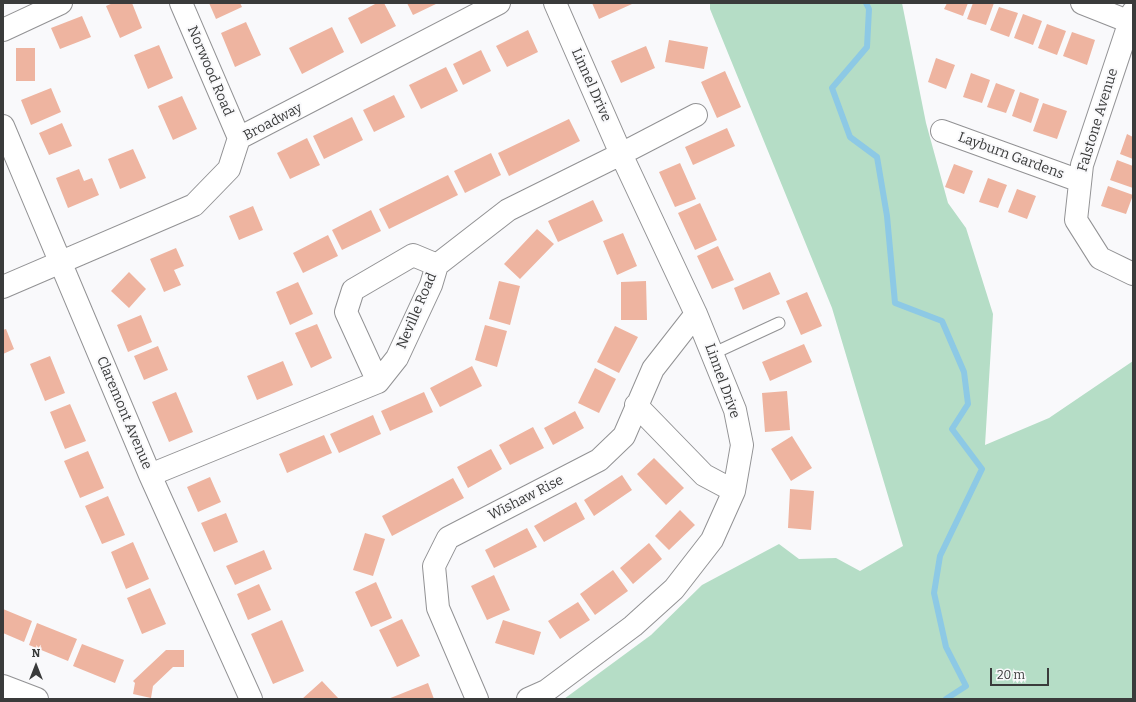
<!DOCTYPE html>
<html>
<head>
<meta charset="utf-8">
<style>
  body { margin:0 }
  #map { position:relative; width:1136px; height:702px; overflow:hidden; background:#f9f9fb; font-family:Bitter,serif }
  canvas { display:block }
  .frame { position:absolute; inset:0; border:4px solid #3a3b3b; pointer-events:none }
  .north { position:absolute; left:16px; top:646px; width:40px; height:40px; -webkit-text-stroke:3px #f9f9fb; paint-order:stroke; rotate:0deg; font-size:11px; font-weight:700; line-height:16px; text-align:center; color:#3a3b3b }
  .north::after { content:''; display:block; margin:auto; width:14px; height:18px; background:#3a3b3b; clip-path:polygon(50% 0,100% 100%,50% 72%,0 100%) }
  .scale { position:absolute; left:990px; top:668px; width:59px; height:18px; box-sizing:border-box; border:2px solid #3a3b3b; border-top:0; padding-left:5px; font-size:12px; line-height:14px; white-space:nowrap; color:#3a3b3b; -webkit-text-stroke:3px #f9f9fb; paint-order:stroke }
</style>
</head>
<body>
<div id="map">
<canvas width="1136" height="702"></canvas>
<div class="frame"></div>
<div class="north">N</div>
<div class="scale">20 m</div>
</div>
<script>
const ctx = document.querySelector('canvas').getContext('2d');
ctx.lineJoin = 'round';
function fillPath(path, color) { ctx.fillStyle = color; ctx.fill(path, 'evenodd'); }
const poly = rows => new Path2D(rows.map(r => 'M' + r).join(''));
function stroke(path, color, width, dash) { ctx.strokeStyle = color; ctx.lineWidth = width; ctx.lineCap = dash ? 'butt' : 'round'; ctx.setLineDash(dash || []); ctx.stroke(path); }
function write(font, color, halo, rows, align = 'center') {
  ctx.font = font + ' Bitter,serif'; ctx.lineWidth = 4; ctx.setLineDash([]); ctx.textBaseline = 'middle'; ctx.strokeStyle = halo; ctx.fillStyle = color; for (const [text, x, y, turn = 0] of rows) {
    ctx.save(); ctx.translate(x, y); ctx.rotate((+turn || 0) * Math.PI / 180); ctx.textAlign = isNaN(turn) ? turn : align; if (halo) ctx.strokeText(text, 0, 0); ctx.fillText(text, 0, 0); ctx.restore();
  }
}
const green = poly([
  [710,3,902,3,926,123,948,203,966,228,993,314,985,445,1049,418,1133,361,1133,699,564,699,651,635,702,585,779,544,799,559,836,558,860,571,903,546,832,308,710,9]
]);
const stream = poly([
  [866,3,869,9,867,47,832,88,850,137,877,157,887,216,895,303,942,321,964,372,968,404,952,429,982,469,940,556,934,593,946,647,966,686,946,699]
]);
const building = poly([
  [113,3,132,3,142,28,120,38,106,6],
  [209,3,240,3,242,7,216,19],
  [377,3,384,3,396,26,361,44,348,18],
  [407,3,438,3,413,15],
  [592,3,632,3,632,4,599,19],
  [947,3,968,3,963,16,944,9],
  [973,3,994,3,986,25,967,19],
  [999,7,1018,13,1009,37,990,30],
  [1023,14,1042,21,1033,45,1014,38],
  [82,16,91,37,60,49,51,28],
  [246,22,261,55,235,67,221,33],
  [1047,24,1066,31,1057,55,1038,48],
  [332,27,344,52,302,74,289,48],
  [528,30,538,52,507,67,496,46],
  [1072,32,1095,40,1087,65,1063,56],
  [669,40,708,47,704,69,665,62],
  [159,45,173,78,148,89,134,55],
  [646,46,655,68,621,83,611,61],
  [16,48,35,48,35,81,16,81],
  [481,50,491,71,463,85,453,64],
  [936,58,955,65,946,89,928,82],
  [446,67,458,91,421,109,409,85],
  [725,71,741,107,717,118,701,82],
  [971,73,990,80,982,103,963,97],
  [996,83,1015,90,1006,113,987,107],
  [51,88,61,112,31,125,21,100],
  [1020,92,1039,99,1031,123,1012,116],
  [394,95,405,117,374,132,363,110],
  [182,96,197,129,173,140,158,106],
  [1043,103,1067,111,1057,139,1033,131],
  [352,117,363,140,324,159,313,136],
  [569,119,580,141,509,176,498,153],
  [62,123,72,146,49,155,39,133],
  [727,128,735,146,693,165,685,147],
  [1127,134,1133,137,1133,159,1120,154],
  [307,138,320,165,290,179,277,153],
  [133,149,146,178,120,189,108,159],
  [491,153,501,175,465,193,454,171],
  [1117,160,1133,166,1133,188,1110,180],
  [680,163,696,199,675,207,659,172],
  [954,164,973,171,964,194,945,187],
  [79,169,84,181,92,178,99,195,68,208,56,178],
  [448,175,458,195,389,229,379,209],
  [988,178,1007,185,998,208,979,202],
  [1108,186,1133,195,1126,214,1101,206],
  [1017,189,1036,196,1027,219,1008,212],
  [593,200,603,221,558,242,548,221],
  [700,203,717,240,695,250,678,213],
  [253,206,263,230,239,240,229,216],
  [371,210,381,231,342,250,332,230],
  [537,229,554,244,520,279,504,264],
  [623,233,637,266,617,275,603,241],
  [328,235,338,256,303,273,293,253],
  [718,246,734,280,712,289,697,256],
  [176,248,184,266,174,270,181,285,164,292,150,259],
  [129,272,146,289,129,308,111,291],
  [770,272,780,294,743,310,734,288],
  [499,281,520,286,510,325,489,319],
  [646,281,647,320,621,320,621,282],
  [298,282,313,314,290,325,276,292],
  [807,292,822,326,801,335,786,301],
  [141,315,152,342,128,352,117,325],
  [317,324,332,358,311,368,295,333],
  [485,325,507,331,497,367,475,360],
  [615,326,638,337,619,373,597,362],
  [6,329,14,349,3,354,3,330],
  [804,344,812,362,770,381,762,362],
  [158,346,168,370,144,380,134,356],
  [50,356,65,393,45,401,30,364],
  [283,361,293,385,257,400,247,376],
  [472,366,482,386,440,407,430,388],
  [595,368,616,379,599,413,578,403],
  [787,391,790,430,765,432,762,393],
  [176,392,193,432,169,442,152,402],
  [424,392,433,412,390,431,381,411],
  [70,404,86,441,65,449,50,412],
  [575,411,584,428,553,445,544,428],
  [373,415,381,434,339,453,330,434],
  [533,427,544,448,510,465,499,445],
  [324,435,332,453,287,473,279,454],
  [792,436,812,468,791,481,771,449],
  [491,449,502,469,468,488,457,467],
  [88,451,104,488,80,498,64,461],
  [654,458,684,488,666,505,637,474],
  [622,475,632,490,594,516,584,500],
  [210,477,221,502,198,512,187,487],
  [453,478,464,498,392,536,382,516],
  [790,489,814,491,811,530,788,528],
  [108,496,125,535,102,544,85,506],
  [576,502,585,519,544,542,534,526],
  [680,510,695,525,669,550,655,536],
  [226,513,238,542,214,552,201,523],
  [527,528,537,547,494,568,485,550],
  [365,533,385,539,373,576,353,570],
  [133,542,149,579,126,589,111,552],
  [649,543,662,559,633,584,620,568],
  [264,550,272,569,235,585,226,566],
  [613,570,628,591,595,615,580,594],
  [494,575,510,610,487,620,471,586],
  [376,582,392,618,371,627,355,592],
  [259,584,271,610,248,620,237,594],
  [150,588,166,624,142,634,127,598],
  [578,602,590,620,560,639,548,621],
  [3,609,32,621,24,642,3,633],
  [402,619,420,656,397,667,379,630],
  [282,620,304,671,273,684,251,634],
  [503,620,541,632,534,655,495,643],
  [37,623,77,639,68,661,29,645],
  [82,644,124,660,115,683,73,666],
  [166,650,184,650,184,667,173,667,153,686,151,698,133,694,135,683,133,681],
  [322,681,339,699,302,699],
  [428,683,434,699,388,699]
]);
const lane = poly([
  [712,354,779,323]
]);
const street = poly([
  [181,3,239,138],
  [1082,3,1130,22],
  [1133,12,1082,165,1076,220,1100,258,1133,274],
  [3,30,61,3],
  [3,126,150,475,251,699],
  [942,131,1080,181],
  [3,287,194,205,229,169,239,138,499,3],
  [378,382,346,312,353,290,413,255,437,265],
  [636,405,704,475,734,491],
  [150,475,378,382,397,358,431,285,437,265,508,210,621,154,696,115],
  [3,686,37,699],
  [477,699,438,608,434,566,448,538,599,460,624,436,653,369,696,314],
  [528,699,546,691,633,626,674,589,712,540,734,491,742,445,735,410,696,314,621,154,555,3]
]);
const streetNames = [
  ["Norwood Road",210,71,67],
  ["Linnel Drive",591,85,66],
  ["Falstone Avenue",1098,120,-73],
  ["Broadway",273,122,-28],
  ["Layburn Gardens",1011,156,20],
  ["Neville Road",417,311,-67],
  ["Linnel Drive",722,381,70],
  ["Claremont Avenue",124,413,67],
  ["Wishaw Rise",526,498,-27]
];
fillPath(green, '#b5ddc6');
stroke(stream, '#8dc9e5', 6);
fillPath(building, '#eeb4a0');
stroke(lane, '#929294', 13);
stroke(street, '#929294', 24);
stroke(lane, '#fff', 11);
stroke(street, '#fff', 22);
write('14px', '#3a3b3b', '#f9f9fb', streetNames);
</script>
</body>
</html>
